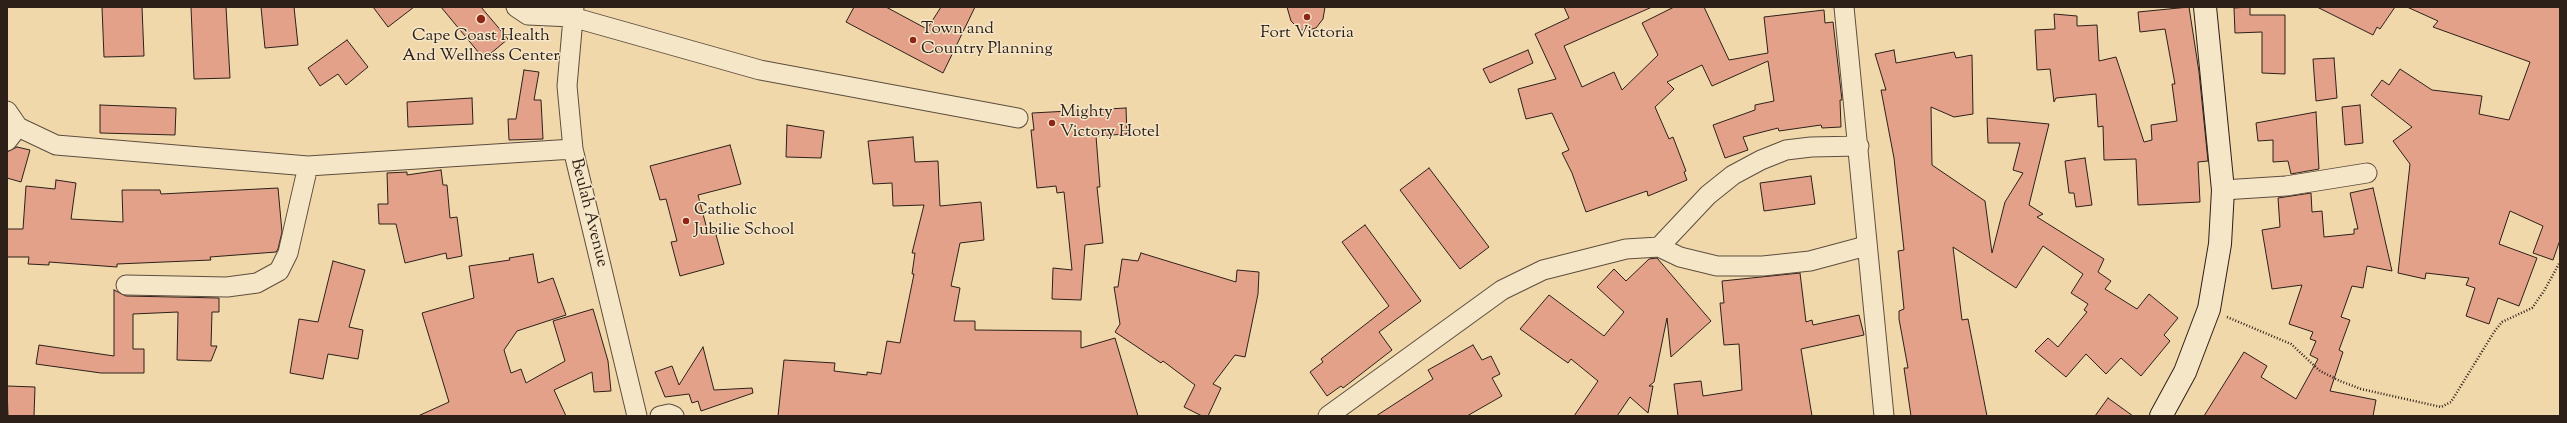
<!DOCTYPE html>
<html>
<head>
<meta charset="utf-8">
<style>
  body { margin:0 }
  #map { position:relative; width:2567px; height:423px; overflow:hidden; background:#f1d8ab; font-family:"Sorts Mill Goudy",serif }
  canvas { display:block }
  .frame { position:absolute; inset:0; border:8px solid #2c2019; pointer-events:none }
</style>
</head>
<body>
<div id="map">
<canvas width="2567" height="423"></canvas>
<div class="frame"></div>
</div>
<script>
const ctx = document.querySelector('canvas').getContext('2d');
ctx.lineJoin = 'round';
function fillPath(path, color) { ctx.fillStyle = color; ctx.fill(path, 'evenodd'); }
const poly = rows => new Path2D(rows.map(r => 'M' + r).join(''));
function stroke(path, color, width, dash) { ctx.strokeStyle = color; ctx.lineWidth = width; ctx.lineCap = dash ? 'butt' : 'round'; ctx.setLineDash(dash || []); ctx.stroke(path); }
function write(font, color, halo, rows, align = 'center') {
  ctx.font = font + ' "Sorts Mill Goudy",serif'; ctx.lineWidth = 3; ctx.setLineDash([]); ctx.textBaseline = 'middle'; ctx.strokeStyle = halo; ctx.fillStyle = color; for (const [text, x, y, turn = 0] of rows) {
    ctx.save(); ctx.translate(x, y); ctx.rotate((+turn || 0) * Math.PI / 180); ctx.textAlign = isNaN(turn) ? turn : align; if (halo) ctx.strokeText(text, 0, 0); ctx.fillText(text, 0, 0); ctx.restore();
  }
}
const building = poly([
  [102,7,142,7,144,56,104,57,102,7],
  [191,7,226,7,230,78,194,79,191,7],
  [261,7,294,7,298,45,265,48,261,7],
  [373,7,414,7,388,27,373,7],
  [441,7,481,7,508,39,484,59,441,7],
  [854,7,886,7,927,29,941,7,975,7,943,73,846,22,854,7],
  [1287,7,1325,7,1323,19,1316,28,1305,31,1299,29,1291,21,1287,7],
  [1564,7,1652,7,1564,46,1582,87,1614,72,1622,90,1658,55,1642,23,1674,7,1704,7,1729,60,1768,53,1764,17,1824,10,1825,23,1833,22,1842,100,1840,100,1841,127,1822,128,1821,125,1779,131,1778,128,1743,137,1748,150,1725,158,1713,125,1755,110,1755,105,1774,101,1768,61,1712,86,1702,65,1667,82,1674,89,1655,107,1669,139,1673,137,1686,171,1684,172,1687,180,1648,196,1647,191,1586,212,1572,173,1562,153,1569,150,1552,113,1526,119,1518,89,1556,79,1535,34,1569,18,1564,7],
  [2189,7,2199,72,2208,161,2198,162,2200,202,2138,205,2136,159,2104,160,2103,126,2098,127,2096,94,2056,98,2054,102,2050,69,2037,70,2035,30,2055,29,2054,14,2077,16,2077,26,2097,25,2099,61,2116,57,2144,142,2152,140,2151,125,2177,121,2172,84,2175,84,2165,29,2140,32,2138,12,2189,7],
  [2250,7,2250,15,2285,15,2285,74,2262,73,2262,32,2235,33,2234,8,2250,7],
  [2317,7,2395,7,2380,29,2377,27,2373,35,2317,7],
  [2407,7,2560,7,2560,240,2553,260,2533,253,2543,226,2510,211,2499,244,2537,258,2519,306,2498,298,2489,324,2466,316,2475,288,2466,285,2469,278,2426,273,2425,279,2398,273,2410,164,2393,141,2412,127,2371,95,2382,80,2389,85,2400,69,2432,90,2482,96,2479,114,2509,120,2530,62,2433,27,2438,21,2407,7],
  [347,40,368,67,346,85,338,74,320,86,308,68,347,40],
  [1528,50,1533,63,1490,83,1483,69,1528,50],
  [1894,50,1896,63,1954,52,1956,58,1972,55,1973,114,1954,117,1931,107,1932,165,1985,201,1992,253,2005,202,2023,173,2013,170,2020,143,1988,143,1987,118,2049,124,2029,205,2043,214,2037,217,2104,259,2098,272,2111,281,2105,289,2137,309,2149,294,2178,318,2164,335,2170,341,2141,376,2121,358,2106,374,2086,354,2066,377,2035,351,2048,338,2058,347,2087,312,2084,310,2088,304,2071,293,2083,274,2043,246,2016,288,1953,247,1962,320,1968,319,1987,416,1911,416,1904,368,1908,368,1899,319,1899,311,1904,309,1898,251,1904,250,1894,158,1881,90,1886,90,1875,54,1894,50],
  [2334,58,2337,98,2316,101,2313,59,2334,58],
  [524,70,539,72,534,100,541,100,543,139,509,140,508,119,516,119,524,70],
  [472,98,473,124,408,127,407,102,472,98],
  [100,105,176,108,175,135,100,133,100,105],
  [2360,105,2363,143,2345,145,2342,107,2360,105],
  [1126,108,1127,134,1096,136,1100,187,1097,187,1103,243,1085,245,1081,300,1052,299,1053,268,1072,270,1064,192,1057,193,1056,186,1037,188,1031,130,1034,130,1032,113,1126,108],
  [2316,112,2319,169,2291,174,2288,161,2273,162,2273,140,2258,141,2256,123,2316,112],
  [787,125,824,131,821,158,786,157,787,125],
  [913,137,915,162,938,161,940,206,981,202,984,240,960,243,951,286,960,288,954,321,975,321,975,330,1081,331,1081,348,1115,338,1138,416,778,416,784,360,835,363,834,371,867,375,867,372,881,374,887,341,900,343,914,274,912,274,915,253,912,253,924,205,893,206,892,183,873,184,868,141,913,137],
  [730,145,741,184,698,195,708,233,715,231,724,264,680,276,671,242,677,241,666,199,660,200,650,166,730,145],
  [17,147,30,150,21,182,7,178,7,152,17,147],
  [2085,158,2092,205,2076,207,2074,193,2069,193,2065,161,2085,158],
  [1429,168,1489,247,1460,269,1400,190,1429,168],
  [441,170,443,185,447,185,450,218,457,217,462,256,447,259,446,253,405,263,396,224,379,224,378,204,388,204,387,173,407,172,407,175,441,170],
  [1811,176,1815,204,1764,211,1760,183,1811,176],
  [56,180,76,183,71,219,123,222,122,190,160,190,161,194,278,188,282,232,278,249,276,252,210,257,211,260,117,264,117,267,49,262,49,265,28,264,29,257,7,257,7,229,23,229,26,186,55,189,56,180],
  [2373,188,2392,271,2367,266,2363,288,2352,286,2341,317,2350,320,2339,350,2343,352,2330,391,2376,400,2373,416,2204,416,2244,352,2267,366,2261,377,2296,399,2318,359,2310,355,2316,341,2310,339,2313,332,2289,324,2302,285,2272,289,2262,230,2280,227,2278,198,2311,193,2312,212,2322,211,2324,237,2354,234,2354,229,2358,229,2350,193,2373,188],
  [1365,225,1421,301,1379,332,1392,350,1343,388,1341,386,1327,396,1310,372,1323,362,1321,359,1389,306,1342,242,1365,225],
  [1141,253,1236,282,1237,270,1259,272,1258,294,1245,357,1235,355,1213,384,1221,388,1208,416,1202,416,1184,407,1195,385,1163,361,1161,363,1115,332,1120,324,1114,287,1118,287,1122,259,1138,261,1141,253],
  [533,254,538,283,553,278,566,315,517,331,504,350,511,373,521,369,526,383,565,361,553,321,593,309,608,361,611,391,594,392,592,372,554,390,566,416,418,416,449,402,422,313,474,298,469,266,510,260,509,258,533,254],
  [1657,258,1711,321,1671,357,1667,318,1654,382,1649,386,1653,386,1648,413,1630,397,1617,416,1574,416,1598,381,1571,359,1568,363,1520,329,1549,295,1604,336,1624,312,1597,287,1614,269,1626,281,1649,259,1657,258],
  [333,261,365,270,349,327,363,330,358,359,328,354,323,379,290,373,299,319,318,322,333,261],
  [1800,273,1806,322,1812,320,1813,325,1859,315,1864,335,1801,349,1812,416,1678,416,1674,384,1701,381,1703,396,1742,390,1739,344,1724,345,1720,303,1724,303,1722,281,1800,273],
  [114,290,126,296,219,298,219,312,212,312,211,346,217,346,211,361,177,360,178,312,133,314,133,349,144,349,144,373,101,373,36,364,39,345,114,356,114,290],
  [1473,345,1482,360,1491,356,1500,374,1492,378,1502,396,1467,416,1376,416,1433,379,1428,370,1473,345],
  [703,347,714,390,752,388,753,393,701,411,698,401,692,403,689,394,665,397,655,372,672,366,679,385,703,347],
  [7,386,35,387,34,416,8,416,7,386],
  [2108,398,2133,416,2095,416,2108,398]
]);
const path = poly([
  [2227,317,2291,344,2320,371,2340,381,2361,389,2441,407,2451,402,2494,332,2502,322,2532,308,2544,291,2560,262]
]);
const street = poly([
  [516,7,528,15,572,17,760,70,1018,118],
  [574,7,567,86,573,149,637,416],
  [1844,7,1884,416],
  [7,111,18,127,56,145,308,166,573,149],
  [7,141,18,127],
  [2223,190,2286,186,2367,173],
  [1659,247,1708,195,1733,175,1761,160,1786,150,1811,147,1859,146],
  [126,285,227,287,257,283,279,271,288,253,308,166],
  [660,416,669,414,674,416],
  [1328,416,1502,290,1543,270,1626,249,1659,247,1680,257,1717,266,1763,266,1810,261,1866,246]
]);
const secondary = poly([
  [2161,416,2185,372,2209,309,2220,244,2223,190,2205,7]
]);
const markers = [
  [1307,17,4,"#8f2418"],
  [481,19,5,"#8f2418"],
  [913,40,4,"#8f2418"],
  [1052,123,4,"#8f2418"],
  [686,221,4,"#8f2418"]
];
const poiNames = [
  ["Town and",921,30],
  ["Country Planning",921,50],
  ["Fort Victoria",1307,34,"center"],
  ["Cape Coast Health",481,37,"center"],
  ["And Wellness Center",481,57,"center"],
  ["Mighty",1060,113],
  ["Victory Hotel",1060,133],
  ["Catholic",694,211],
  ["Jubilie School",694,231]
];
const streetNames = [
  ["Beulah Avenue",588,213,76]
];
fillPath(building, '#e3a189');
stroke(building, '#2c2019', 1);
stroke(street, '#5d4e3e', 21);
stroke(secondary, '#2c2019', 24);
stroke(path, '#2c2019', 2.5, [1, 2]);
stroke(street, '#f6e6c8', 19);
stroke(secondary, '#f6e6c8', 22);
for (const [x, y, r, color] of markers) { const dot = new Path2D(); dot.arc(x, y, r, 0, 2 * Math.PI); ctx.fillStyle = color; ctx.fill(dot); stroke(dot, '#f6e6c8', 1.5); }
write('17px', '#2c2019', '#f6e6c8', poiNames, 'left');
write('17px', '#2c2019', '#f6e6c8', streetNames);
</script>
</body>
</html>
